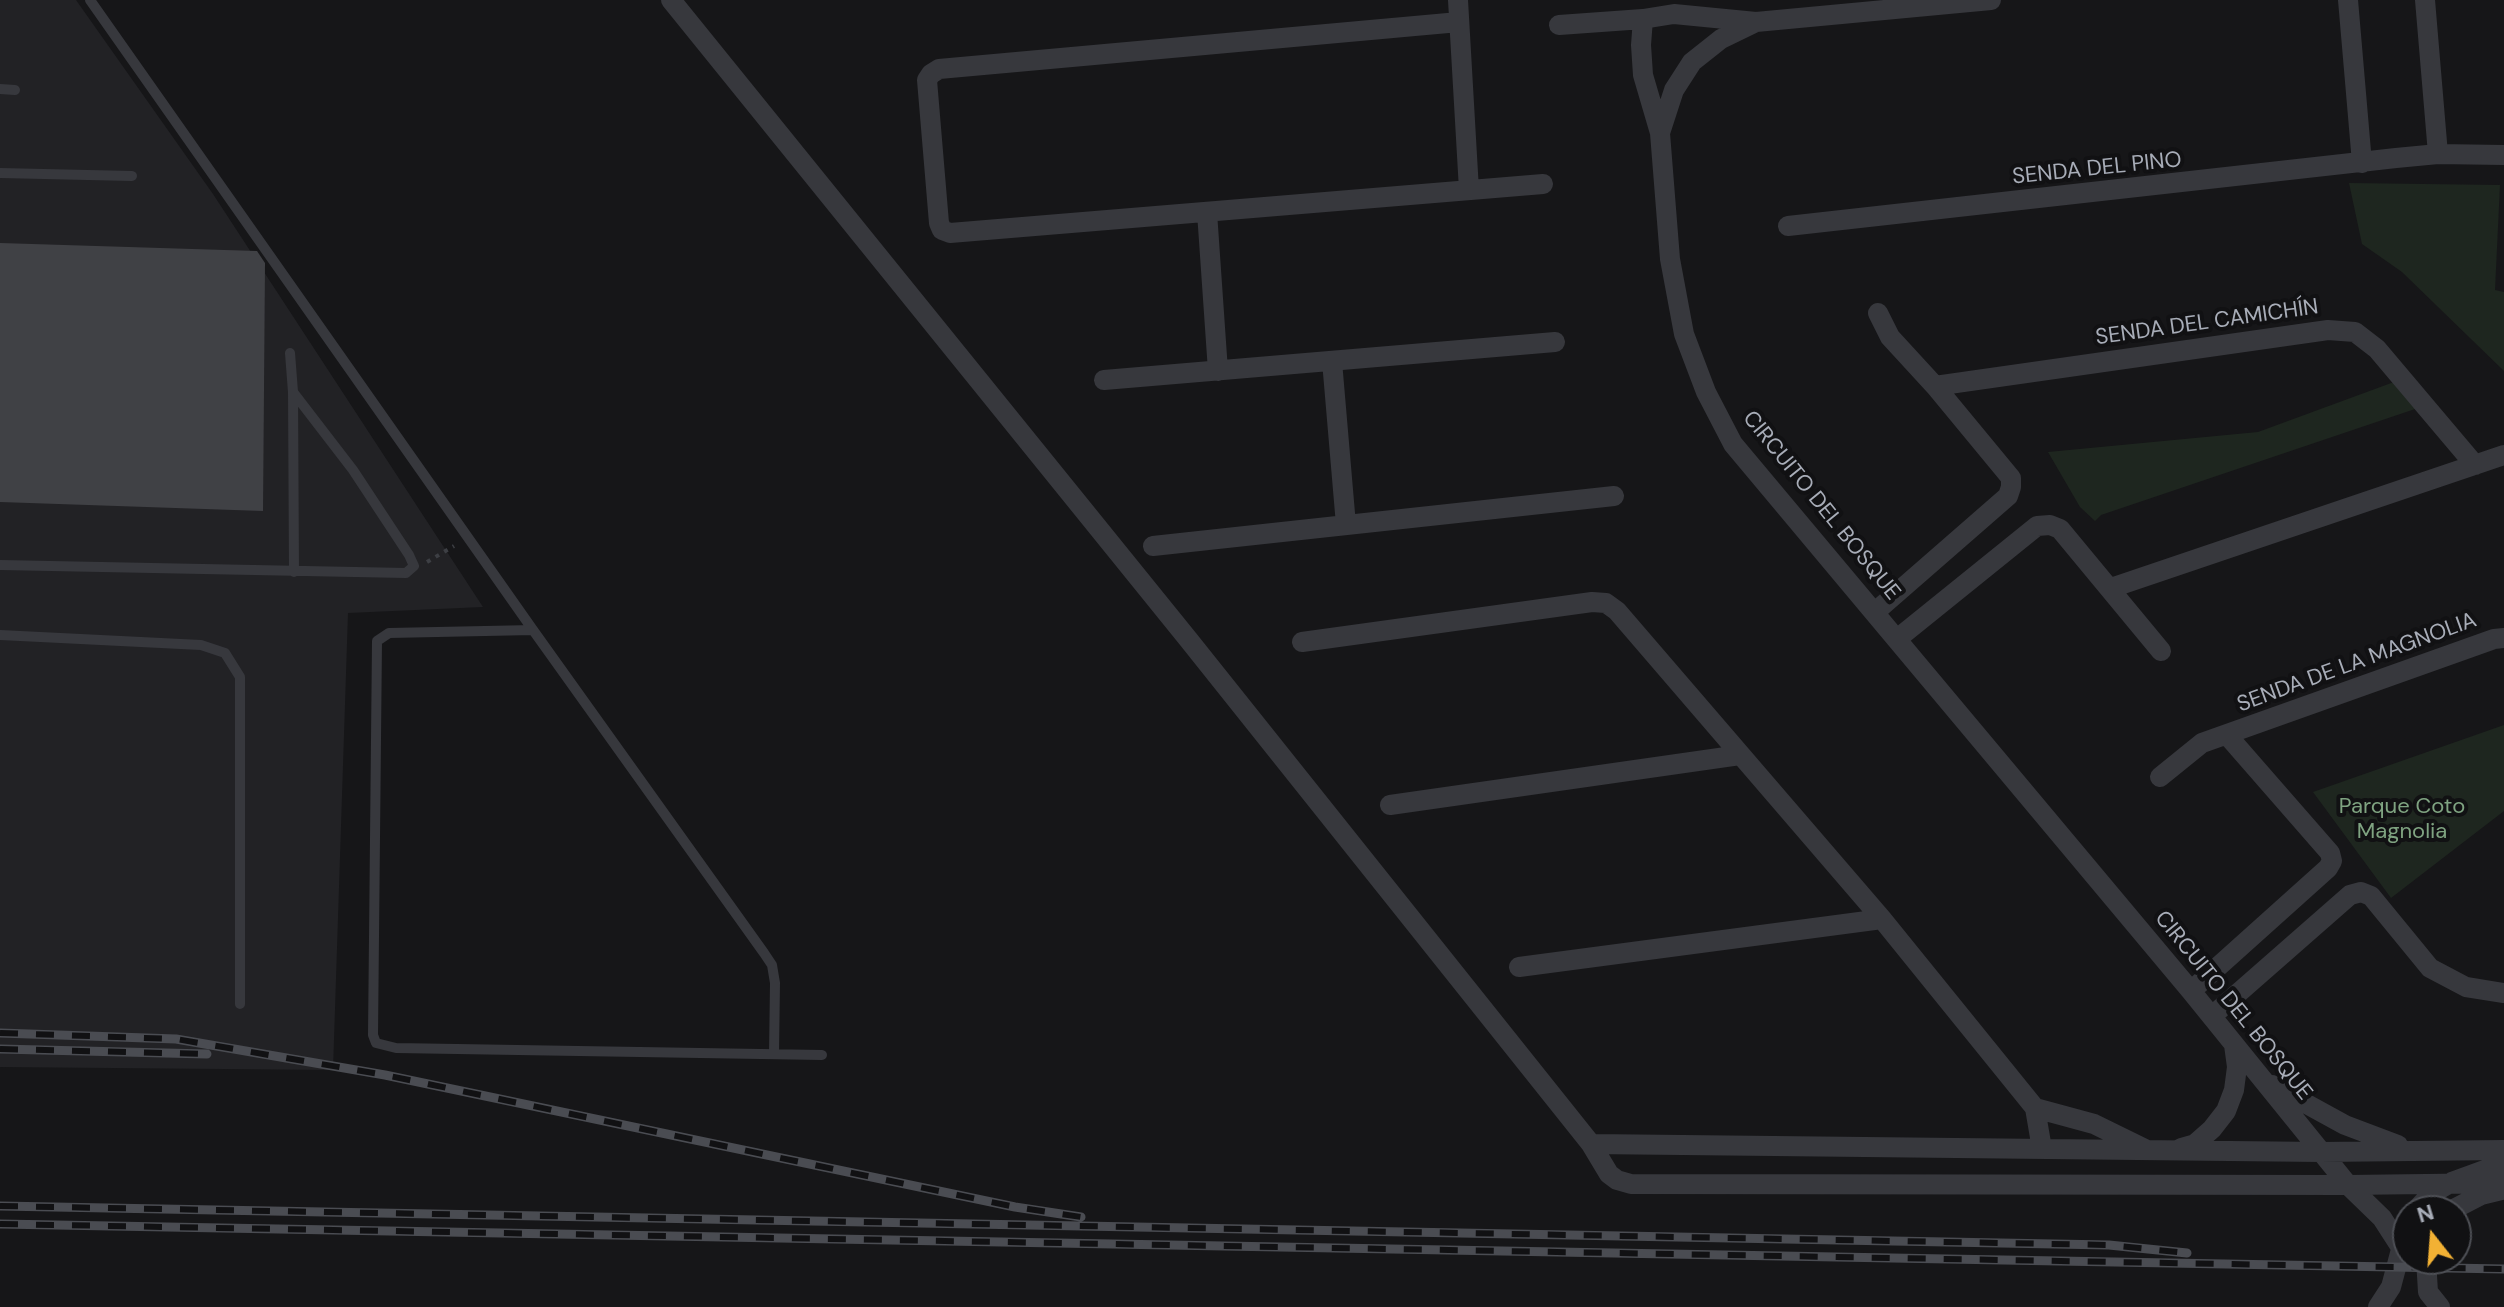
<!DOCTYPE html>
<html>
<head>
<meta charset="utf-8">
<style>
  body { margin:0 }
  #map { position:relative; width:2504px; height:1307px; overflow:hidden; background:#161618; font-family:"DM Sans",sans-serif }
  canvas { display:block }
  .north { position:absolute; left:2392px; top:1195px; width:80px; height:80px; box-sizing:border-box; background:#111113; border:2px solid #4d4f55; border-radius:50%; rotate:343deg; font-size:22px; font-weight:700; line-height:32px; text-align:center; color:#a8adb8 }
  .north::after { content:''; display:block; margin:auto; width:28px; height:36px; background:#f2b134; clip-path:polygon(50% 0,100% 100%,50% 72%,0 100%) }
</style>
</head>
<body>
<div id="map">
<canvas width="2504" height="1307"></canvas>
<div class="north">N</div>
</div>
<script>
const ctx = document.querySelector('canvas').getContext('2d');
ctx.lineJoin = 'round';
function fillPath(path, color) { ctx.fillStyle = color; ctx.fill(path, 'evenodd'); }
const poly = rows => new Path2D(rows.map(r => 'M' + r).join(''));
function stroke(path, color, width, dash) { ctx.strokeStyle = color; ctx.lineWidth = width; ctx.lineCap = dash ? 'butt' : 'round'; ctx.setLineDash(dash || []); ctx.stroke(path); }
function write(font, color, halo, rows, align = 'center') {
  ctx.font = font + ' "DM Sans",sans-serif'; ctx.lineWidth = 8; ctx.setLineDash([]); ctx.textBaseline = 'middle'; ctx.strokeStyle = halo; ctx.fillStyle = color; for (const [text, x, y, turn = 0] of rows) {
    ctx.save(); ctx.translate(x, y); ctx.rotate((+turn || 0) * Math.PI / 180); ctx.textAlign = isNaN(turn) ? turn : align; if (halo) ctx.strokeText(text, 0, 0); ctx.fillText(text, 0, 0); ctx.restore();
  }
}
const built = poly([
  [0,0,76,0,213,194,483,607,348,613,333,1070,0,1067]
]);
const green = poly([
  [2349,183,2500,185,2495,290,2504,292,2504,371,2402,272,2362,244],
  [2394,382,2418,408,2101,515,2095,521,2080,507,2048,452,2258,432],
  [2504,725,2504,811,2391,898,2313,792]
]);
const building = poly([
  [0,243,257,251,265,263,263,511,0,502]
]);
const path = poly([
  [427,562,454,546]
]);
const lane = poly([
  [90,0,533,630,764,953,772,965,775,983,774,1054],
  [0,89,15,90],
  [0,173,132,176],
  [290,353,293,392,294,572],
  [0,565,406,573,414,566,409,555,353,470,293,392],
  [533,630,389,633,377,641,373,1035,376,1043,396,1048,822,1055],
  [0,635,201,645,225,653,240,677,240,1004]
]);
const street = poly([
  [671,0,1188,639,1591,1144,1609,1174,1617,1180,1631,1184,2348,1185,2504,1183],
  [1458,0,1469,190],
  [1991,0,1756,22,1721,39,1692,62,1674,90,1660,133,1670,259,1684,334,1706,392,1733,444,2191,991,2348,1185,2382,1218,2400,1246],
  [2348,0,2362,163],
  [2425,0,2438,154],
  [1459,22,939,69,931,74,927,80,939,223,942,230,950,233,1543,184],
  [1559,25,1643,19],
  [1660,133,1643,75,1641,45,1643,19,1674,14,1756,22],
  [1207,212,1218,371],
  [1788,226,2396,158,2438,154,2504,155],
  [1332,361,1346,525],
  [1104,380,1555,342],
  [1935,386,2328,330,2355,332,2377,349,2475,465],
  [1153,546,1614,496],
  [2111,588,2504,455],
  [1875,612,2008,496,2011,487,2011,478,1935,386,1890,337,1878,313],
  [1897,639,2037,526,2050,525,2060,529,2161,651],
  [1302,642,1592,602,1606,603,1617,611,1882,919,2035,1108,2042,1149],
  [2160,777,2202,743,2494,639,2504,638],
  [1390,805,1740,755],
  [1519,967,1882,919],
  [2191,991,2328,868,2332,861,2330,853,2227,735],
  [2212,1016,2350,895,2361,892,2371,896,2430,968,2466,987,2504,993],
  [2272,1085,2345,1125,2398,1145],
  [2035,1108,2094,1124,2147,1150],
  [1591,1144,2321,1152,2504,1150],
  [2181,1148,2195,1144,2212,1129,2226,1111,2234,1090,2237,1067,2234,1045],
  [2415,1211,2430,1195,2452,1182,2504,1163],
  [2450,1211,2481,1195,2502,1190],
  [2426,1259,2428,1292,2440,1307],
  [2378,1307,2391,1287,2408,1223]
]);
const rail = poly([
  [0,1033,176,1039,385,1075,1015,1207,1081,1217],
  [0,1049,207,1054],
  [0,1206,2109,1245,2187,1253],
  [0,1224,2504,1269]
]);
const streetNames = [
  ["SENDA DEL PINO",2097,169,-6],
  ["SENDA DEL CAMICHÍN",2207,323,-8],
  ["CIRCUITO DEL BOSQUE",1821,506,51],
  ["SENDA DE LA MAGNOLIA",2357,663,-20],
  ["CIRCUITO DEL BOSQUE",2233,1006,51]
];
const parkNames = [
  ["Parque Coto",2402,807],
  ["Magnolia",2402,832]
];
fillPath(built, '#222225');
fillPath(green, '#1e261f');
fillPath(building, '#404145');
stroke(path, '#3d3f44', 4, [4, 6]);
stroke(lane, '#37383d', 10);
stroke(street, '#37383d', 20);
stroke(rail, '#4a4c52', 9);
stroke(rail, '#111113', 6, [18]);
write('22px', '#a8adb8', '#111113', streetNames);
write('22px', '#7fa381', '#111113', parkNames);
</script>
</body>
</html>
